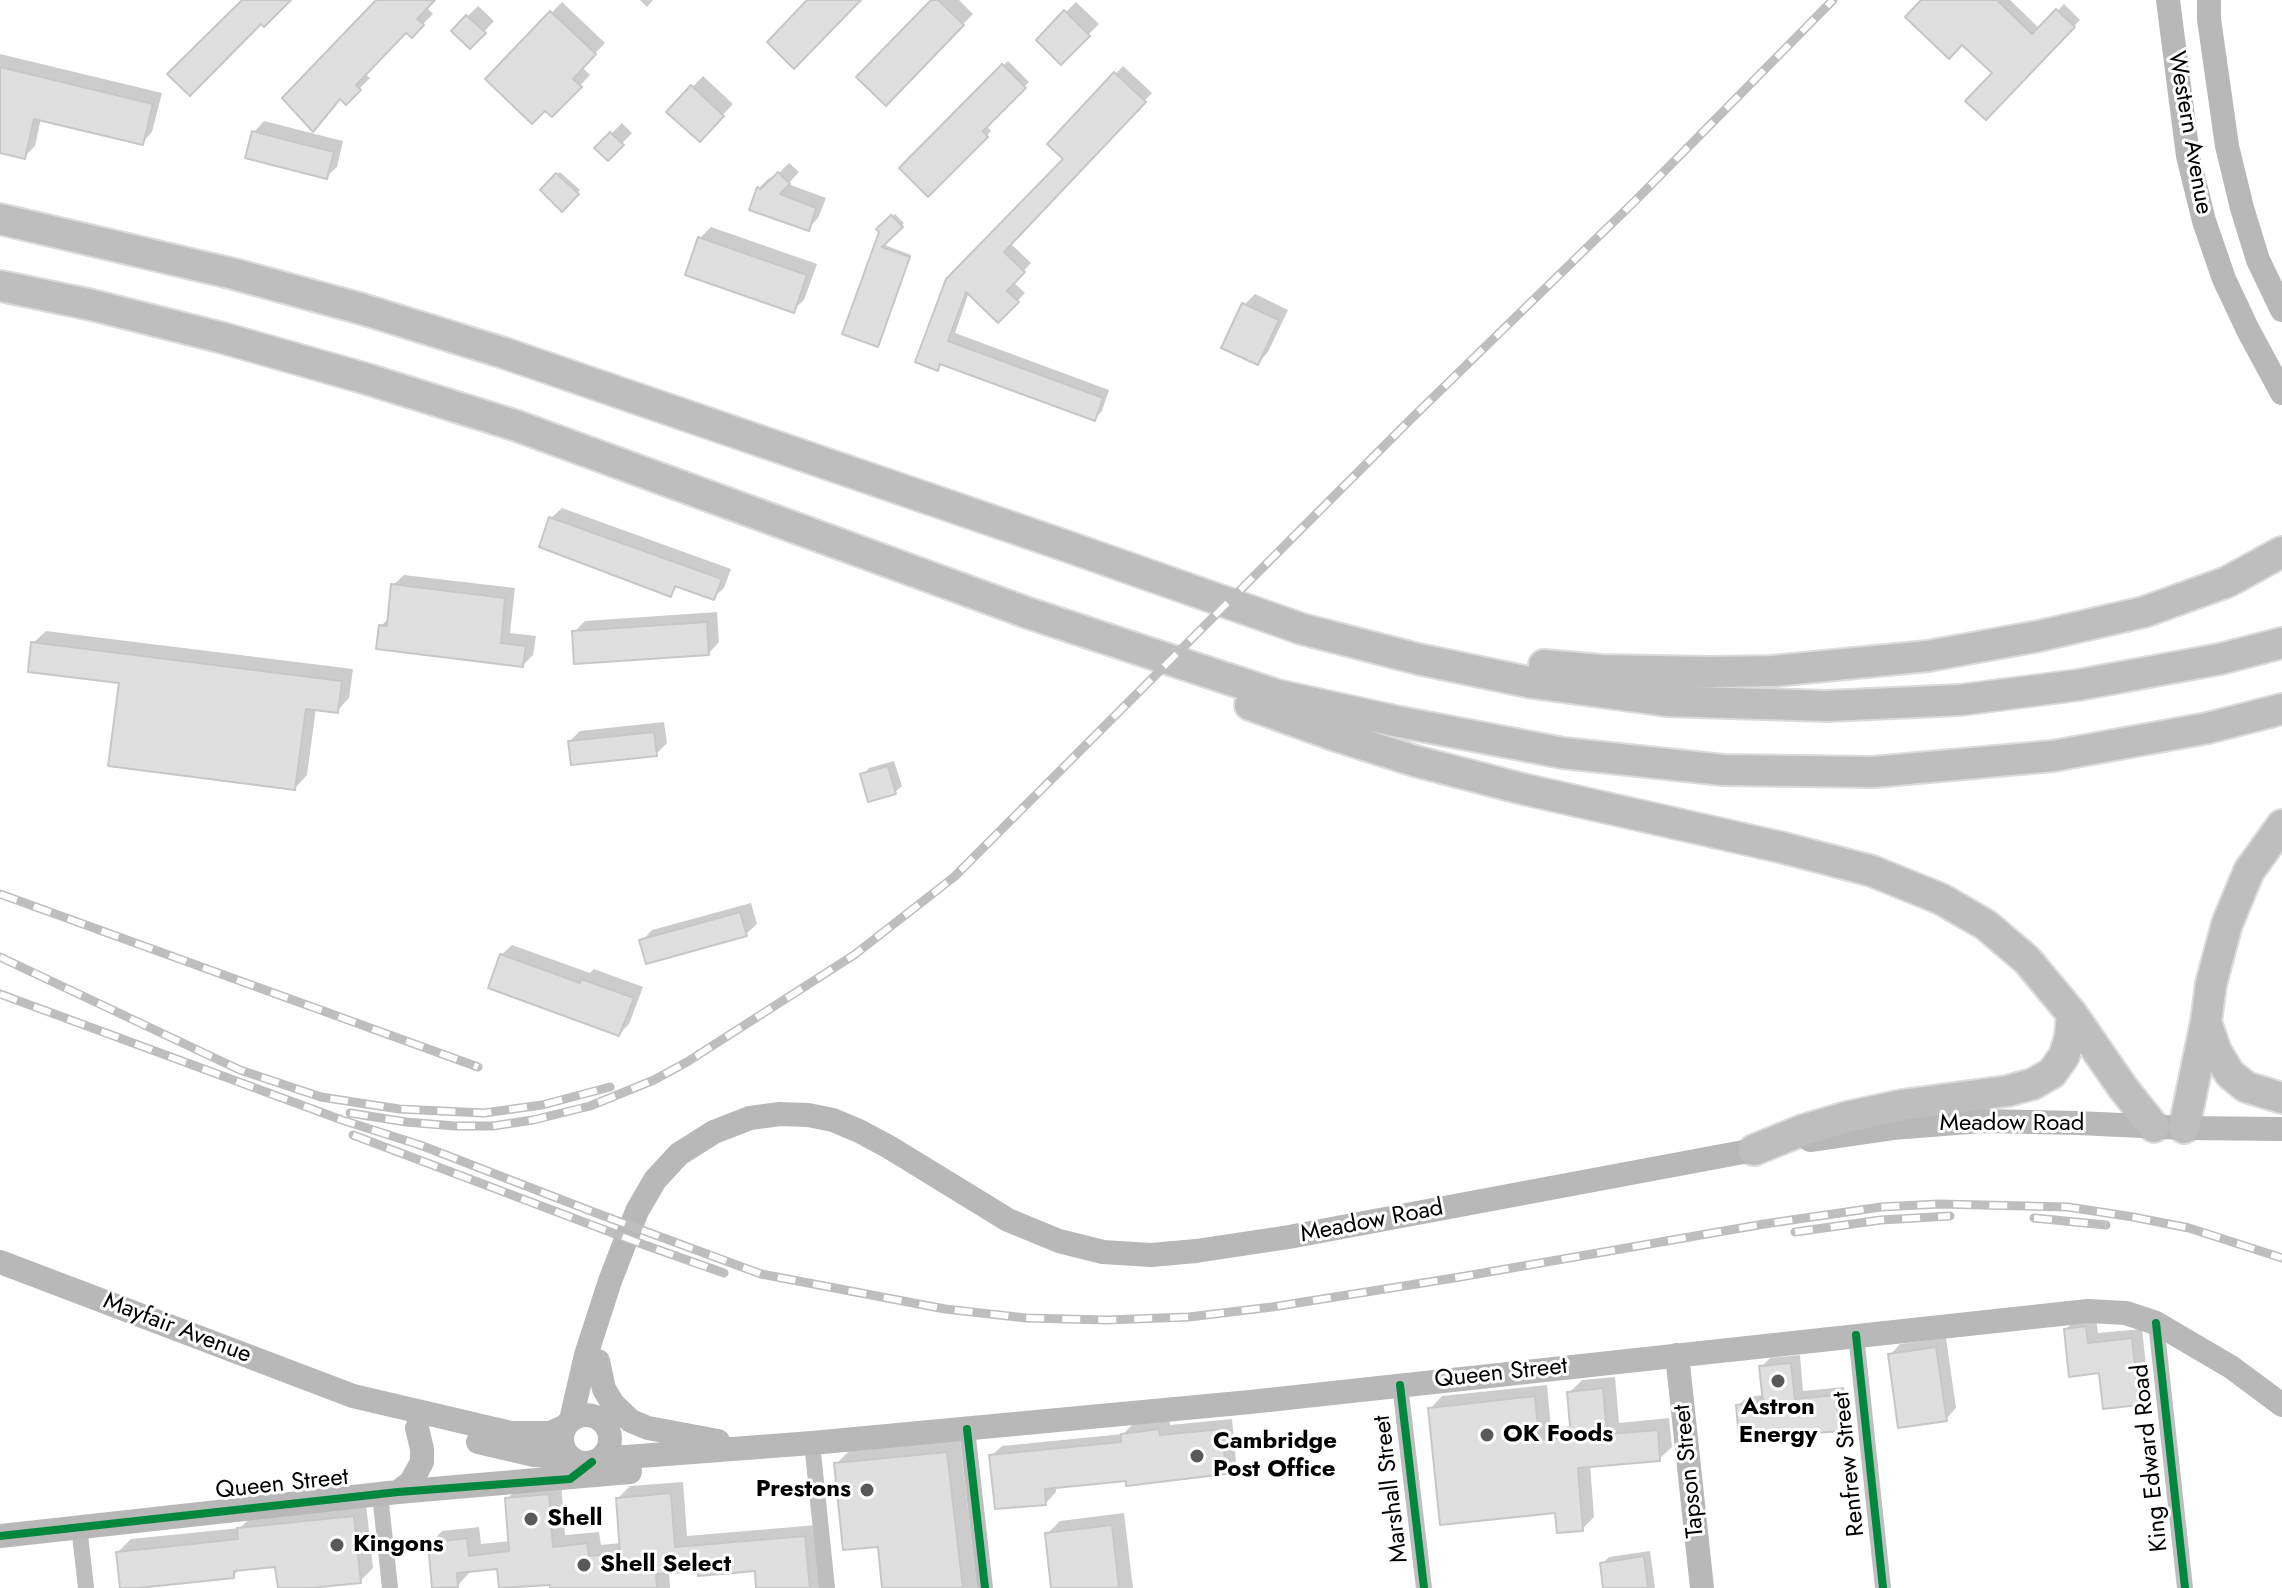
<!DOCTYPE html>
<html>
<head>
<meta charset="utf-8">
<style>
  body { margin:0 }
  canvas { display:block; background:#fff }
</style>
</head>
<body>
<canvas width="2282" height="1588"></canvas>
<script>
const ctx = document.querySelector('canvas').getContext('2d');
ctx.lineJoin = 'round';
function fillPath(path, color) { ctx.fillStyle = color; ctx.fill(path, 'evenodd'); }
const poly = rows => new Path2D(rows.map(r => 'M' + r).join(''));
function stroke(path, color, width, dash) { ctx.strokeStyle = color; ctx.lineWidth = width; ctx.lineCap = dash ? 'butt' : 'round'; ctx.setLineDash(dash || []); ctx.stroke(path); }
function write(font, color, halo, rows, align = 'center') {
  ctx.font = font + ' Jost,sans-serif'; ctx.lineWidth = 6; ctx.setLineDash([]); ctx.textBaseline = 'middle'; ctx.strokeStyle = halo; ctx.fillStyle = color; for (const [text, x, y, turn = 0] of rows) {
    ctx.save(); ctx.translate(x, y); ctx.rotate((+turn || 0) * Math.PI / 180); ctx.textAlign = isNaN(turn) ? turn : align; if (halo) ctx.strokeText(text, 0, 0); ctx.fillText(text, 0, 0); ctx.restore();
  }
}
const shadow = poly([
  [379,0,432,0,426,7,433,14,412,35,407,30,365,74,370,78,346,102],
  [640,0,653,0,647,7],
  [934,0,959,0,973,14,886,103],
  [1924,0,2010,0,2040,29,2064,4,2080,20,1986,118,1994,73],
  [562,2,605,43,582,67,590,75,552,115,545,108,488,79],
  [1076,2,1099,24,1061,62,1038,40],
  [478,6,494,21,470,47,453,31],
  [0,54,162,93,152,132,142,143,41,118,35,146,24,157,0,151],
  [1008,61,1029,82,986,125,991,131,928,194,902,168],
  [1123,66,1152,93,1010,243,1031,263,1013,282,1025,293,998,321,969,292,955,333,1109,390,1102,411,1094,419,942,363,937,368,947,280,1066,159,1050,144],
  [703,76,733,104,699,140,669,112],
  [264,121,343,141,337,167,326,177,254,132],
  [622,123,632,133,608,158,597,148],
  [789,163,799,172,788,184,826,198,818,218,808,229,758,189,769,178,773,179],
  [560,172,580,190,562,209,542,190],
  [895,214,904,223,882,244,911,255,877,344,881,232,879,229],
  [711,227,817,264,804,300,793,310,687,273,700,238],
  [1255,294,1288,310,1268,352,1258,363,1244,305],
  [562,508,731,569,724,588,713,598,679,585,670,594,551,518],
  [404,575,515,588,510,633,536,636,533,655,523,665,381,626,390,617,393,585],
  [717,612,719,642,709,653,574,632,585,621],
  [46,631,353,669,349,698,337,711,316,708,307,775,295,788,121,681,33,643],
  [664,722,667,743,656,754,570,741,580,731],
  [894,761,902,786,895,792,863,775,869,768],
  [751,903,757,924,746,934,642,941,652,930],
  [512,945,590,973,594,969,643,987,629,1024,619,1034,501,955],
  [2096,1317,2098,1333,2142,1329,2149,1393,2138,1403,2066,1329,2076,1319],
  [1946,1338,1956,1408,1946,1419,1890,1355,1900,1344],
  [1800,1355,1803,1391,1844,1387,1847,1420,1838,1429,1738,1406,1747,1397,1764,1395,1761,1367,1770,1358],
  [1615,1377,1619,1423,1669,1418,1672,1447,1659,1459,1590,1465,1594,1517,1582,1529,1430,1409,1442,1396,1547,1385,1551,1428,1572,1426,1569,1393,1582,1380],
  [1232,1419,1236,1461,1226,1472,1056,1486,1056,1492,1046,1503,991,1456,1002,1446,1123,1434,1133,1424,1169,1420,1170,1425],
  [960,1440,977,1588,884,1588,880,1545,836,1464,849,1451],
  [561,1482,565,1535,599,1532,601,1545,621,1543,618,1498,630,1486,683,1482,687,1536,817,1525,823,1588,758,1588,757,1569,700,1569,669,1571,670,1588,552,1588,552,1582,499,1567,470,1569,470,1572,458,1585,430,1544,442,1531,479,1527,481,1544,511,1541,507,1499,520,1486],
  [366,1504,373,1568,360,1581,280,1588,277,1565,241,1568,233,1576,118,1552,131,1539,240,1528,252,1516],
  [1124,1513,1133,1588,1053,1588,1047,1534,1060,1521],
  [1650,1551,1655,1588,1605,1588,1602,1564,1609,1557]
]);
const building = poly([
  [242,0,291,0,264,27,261,24,190,96,167,74,242,0],
  [376,0,435,0,417,19,424,25,412,38,406,33,356,85,361,90,346,105,340,99,313,132,282,98,376,0],
  [807,0,861,0,794,69,767,42,807,0],
  [931,0,938,0,964,25,886,106,856,77,931,0],
  [1921,0,1997,0,2032,34,2056,9,2075,27,1986,120,1965,101,1992,73,1962,45,1949,59,1905,17,1921,0],
  [1064,10,1090,36,1061,65,1036,40,1064,10],
  [550,11,596,54,573,79,582,87,552,117,545,111,532,124,485,79,550,11],
  [466,15,486,33,470,49,451,31,466,15],
  [1002,64,1026,88,983,131,988,137,928,197,899,168,1002,64],
  [0,67,153,104,143,145,34,119,25,159,0,153,0,67],
  [1114,72,1146,102,1004,252,1025,272,1007,291,1019,302,998,323,966,292,948,341,1103,398,1095,421,940,364,938,371,915,362,946,279,1063,159,1047,144,1114,72],
  [691,85,724,116,700,142,666,112,691,85],
  [252,131,334,152,327,179,245,158,252,131],
  [610,132,624,145,608,161,594,148,610,132],
  [778,172,790,184,780,194,816,208,809,231,749,210,757,187,761,189,778,172],
  [556,173,579,194,562,212,540,190,556,173],
  [891,215,903,227,882,247,910,257,878,347,842,334,879,232,876,229,891,215],
  [698,237,807,275,794,313,685,275,698,237],
  [1242,303,1279,320,1258,365,1221,348,1242,303],
  [549,517,722,579,714,600,675,586,671,597,539,547,549,517],
  [391,584,505,598,501,643,526,646,523,667,376,649,379,625,387,626,391,584],
  [707,622,709,655,574,664,572,631,707,622],
  [31,642,342,681,338,713,306,709,295,790,108,766,119,683,28,672,31,642],
  [654,732,657,756,571,765,568,741,654,732],
  [888,766,896,794,868,802,860,774,888,766],
  [740,912,747,936,646,964,639,940,740,912],
  [500,954,580,983,581,979,634,998,619,1036,488,988,500,954],
  [2086,1326,2088,1343,2132,1338,2139,1405,2103,1409,2099,1373,2069,1377,2064,1329,2086,1326],
  [1936,1347,1947,1421,1898,1428,1888,1354,1936,1347],
  [1791,1363,1795,1399,1836,1395,1839,1431,1739,1440,1736,1405,1763,1402,1759,1366,1791,1363],
  [1603,1388,1607,1434,1658,1430,1660,1461,1578,1468,1583,1531,1557,1533,1555,1513,1440,1525,1428,1408,1535,1396,1539,1440,1571,1437,1567,1392,1603,1388],
  [1159,1429,1160,1435,1222,1429,1226,1474,1126,1486,1126,1481,1045,1489,1046,1505,995,1509,989,1455,1121,1442,1121,1434,1159,1429],
  [947,1452,963,1588,882,1588,878,1547,843,1550,834,1463,947,1452],
  [671,1493,675,1547,805,1536,810,1588,756,1588,755,1571,698,1576,698,1571,656,1574,657,1588,550,1588,550,1585,499,1588,497,1569,457,1573,458,1587,432,1588,428,1543,467,1538,469,1556,509,1551,505,1498,549,1494,553,1547,587,1543,589,1556,620,1553,616,1498,671,1493],
  [354,1516,361,1583,309,1588,278,1588,275,1567,234,1571,234,1578,138,1588,120,1588,116,1552,238,1539,237,1528,354,1516],
  [1112,1525,1119,1588,1051,1588,1045,1533,1112,1525],
  [1644,1556,1648,1588,1603,1588,1600,1563,1644,1556]
]);
const street = poly([
  [2156,1323,2185,1588],
  [1856,1335,1883,1588],
  [1400,1385,1424,1588],
  [967,1429,985,1588],
  [812,1443,827,1588],
  [380,1494,390,1588],
  [79,1526,86,1588]
]);
const secondary = poly([
  [2168,0,2188,156,2204,221,2224,279,2248,330,2282,393],
  [2209,0,2209,19,2227,146,2242,208,2258,260,2282,310],
  [1810,1140,1893,1128,1981,1121,2078,1123,2184,1128,2282,1129],
  [0,1262,353,1396,511,1433,550,1433,566,1426],
  [1677,1355,1702,1588],
  [598,1361,604,1389,613,1404,631,1421,648,1428,718,1441],
  '562 1439a24 24 0 1 1 48 0a24 24 0 1 1-48 0Z',
  [571,1420,586,1355,610,1281,637,1211,655,1180,679,1154,714,1132,750,1118,780,1114,808,1115,833,1120,859,1131,889,1147,1008,1220,1059,1241,1103,1252,1151,1255,1196,1251,1289,1237,1770,1147],
  [478,1442,534,1455,570,1457],
  [600,1459,812,1443,1250,1402,2088,1311,2126,1313,2156,1323,2231,1367,2282,1405],
  [398,1492,411,1482,422,1462,422,1449,417,1428],
  [0,1536,398,1492,630,1472]
]);
const highway = poly([
  [0,219,234,274,362,309,504,353,1069,547,1302,629,1418,659,1533,683,1667,701,1827,706,1960,700,2078,685,2220,659,2282,643],
  [0,286,92,305,223,338,367,379,517,426,1028,613,1277,695,1400,722,1563,753,1723,770,1873,772,2053,756,2208,728,2282,709],
  [1544,665,1600,670,1711,672,1773,671,1928,656,2039,636,2144,612,2227,582,2282,552],
  [1250,705,1333,735,1415,761,1523,789,1784,848,1872,871,1941,899,1986,925,2027,960,2072,1014,2123,1088,2154,1127],
  [2206,1022,2216,1051,2230,1074,2246,1087,2282,1098],
  [2184,1128,2206,1022,2211,984,2227,924,2249,871,2282,825],
  [1754,1150,1803,1130,1847,1117,1902,1105,2007,1091,2033,1084,2052,1073,2064,1056,2070,1037,2072,1014]
]);
const rail = poly([
  [0,894,478,1067],
  [0,957,240,1070,321,1097,399,1109,484,1113,542,1105,610,1087],
  [0,994,342,1120,420,1145,596,1213,761,1274,945,1309,1026,1318,1106,1320,1189,1317,1272,1307,1460,1277,1764,1224,1881,1207,1939,1204,2068,1207,2133,1217,2189,1228,2282,1258],
  [350,1113,406,1122,455,1126,493,1126,533,1120,590,1106,654,1080,687,1062,854,955,954,877,1413,417,1636,200,1833,0],
  [353,1135,642,1244,724,1273],
  [2034,1218,2106,1225],
  [1795,1232,1881,1220,1950,1216]
]);
const cycleway = poly([
  [2156,1323,2185,1588],
  [1856,1335,1883,1588],
  [1400,1385,1424,1588],
  [967,1429,985,1588],
  [0,1536,398,1492,570,1479,592,1462]
]);
const markers = [
  [1778,1381,8,"#595959"],
  [1487,1435,8,"#595959"],
  [1197,1456,8,"#595959"],
  [867,1490,8,"#595959"],
  [531,1519,8,"#595959"],
  [337,1545,8,"#595959"],
  [584,1565,8,"#595959"]
];
const streetNames = [
  ["Western Avenue",2189,133,80],
  ["Meadow Road",2012,1124],
  ["Meadow Road",1372,1222,-11],
  ["Mayfair Avenue",177,1329,21],
  ["Queen Street",1501,1374,-6],
  ["King Edward Road",2151,1458,-96],
  ["Renfrew Street",1850,1464,-96],
  ["Tapson Street",1690,1471,-96],
  ["Queen Street",282,1485,-6],
  ["Marshall Street",1392,1489,-97]
];
const poiNames = [
  ["Astron",1778,1408,"center"],
  ["Energy",1778,1436,"center"],
  ["OK Foods",1503,1435],
  ["Cambridge",1213,1442],
  ["Post Office",1213,1470],
  ["Prestons",851,1490,"right"],
  ["Shell",547,1519],
  ["Kingons",353,1545],
  ["Shell Select",600,1565]
];
fillPath(shadow, '#0003');
fillPath(building, '#dfdfdf');
stroke(building, '#c7c7c7', 2);
stroke(highway, '#dbdbdb', 34);
stroke(street, '#bebebe', 16);
stroke(secondary, '#b8b8b8', 24);
stroke(highway, '#bebebe', 30);
stroke(rail, '#bebebe', 9);
stroke(rail, '#fff', 6, [18]);
stroke(cycleway, '#00873e', 8);
for (const [x, y, r, color] of markers) { const dot = new Path2D(); dot.arc(x, y, r, 0, 2 * Math.PI); ctx.fillStyle = color; ctx.fill(dot); stroke(dot, '#fff', 3); }
write('24px', '#000', '#fff', streetNames);
write('bold 24px', '#000', '#fff', poiNames, 'left');
</script>
</body>
</html>
